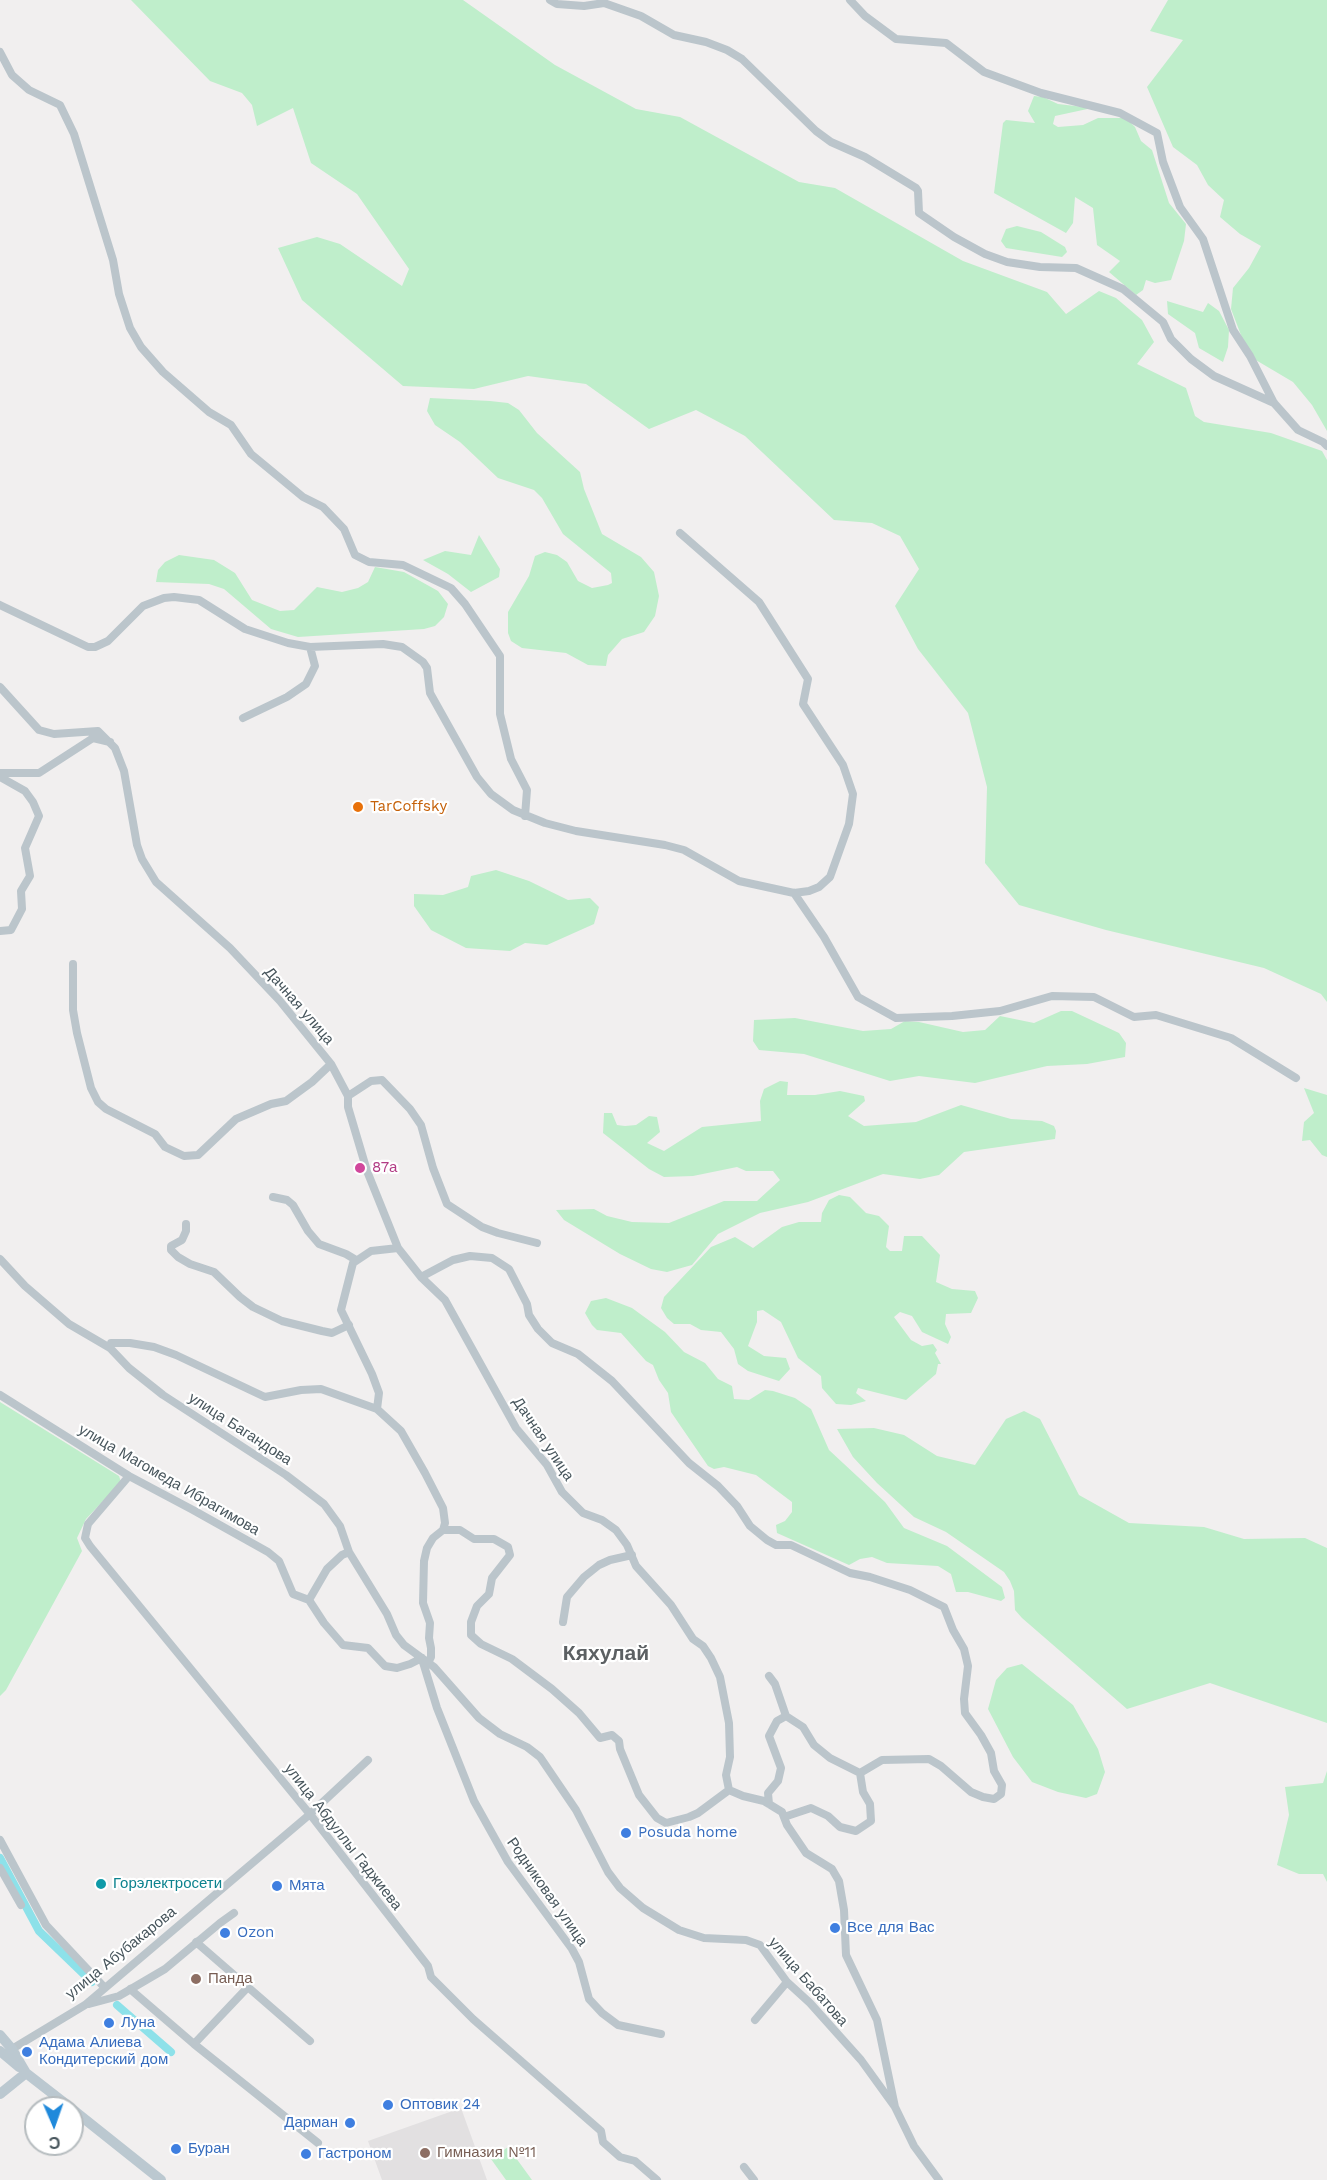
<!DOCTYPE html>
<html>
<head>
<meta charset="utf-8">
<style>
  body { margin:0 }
  #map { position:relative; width:1327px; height:2180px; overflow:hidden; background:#f1efef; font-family:"Work Sans",sans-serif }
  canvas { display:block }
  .north { position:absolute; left:24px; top:2096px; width:60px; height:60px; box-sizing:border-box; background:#fff; border:2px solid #b5bbbe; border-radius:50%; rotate:178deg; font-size:16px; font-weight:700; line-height:24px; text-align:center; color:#47555c }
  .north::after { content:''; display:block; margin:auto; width:21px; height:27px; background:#1f89db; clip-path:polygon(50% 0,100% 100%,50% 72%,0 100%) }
</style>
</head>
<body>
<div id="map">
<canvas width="1327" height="2180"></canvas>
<div class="north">С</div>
</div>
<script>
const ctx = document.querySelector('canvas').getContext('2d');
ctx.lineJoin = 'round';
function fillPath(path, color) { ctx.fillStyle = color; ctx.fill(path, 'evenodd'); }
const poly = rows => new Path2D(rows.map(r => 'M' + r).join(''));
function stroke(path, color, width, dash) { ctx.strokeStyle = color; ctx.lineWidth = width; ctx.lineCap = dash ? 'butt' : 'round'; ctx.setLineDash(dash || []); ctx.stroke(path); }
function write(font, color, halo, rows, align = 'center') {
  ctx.font = font + ' "Work Sans",sans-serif'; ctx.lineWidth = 4.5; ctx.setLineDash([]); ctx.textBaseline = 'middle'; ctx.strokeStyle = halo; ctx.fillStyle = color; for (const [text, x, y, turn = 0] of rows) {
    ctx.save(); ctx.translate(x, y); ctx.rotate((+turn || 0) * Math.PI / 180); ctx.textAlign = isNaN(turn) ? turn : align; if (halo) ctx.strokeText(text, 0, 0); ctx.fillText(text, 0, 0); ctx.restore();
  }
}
const education = poly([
  [461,2108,487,2180,382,2180,368,2141]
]);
const green = poly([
  [131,0,463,0,555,65,636,109,680,117,799,182,835,188,963,261,1047,292,1066,314,1099,291,1116,298,1142,320,1154,342,1137,364,1186,388,1195,416,1204,422,1271,433,1322,451,1327,460,1327,1002,1321,994,1264,968,1106,930,1019,905,985,863,987,787,968,713,918,649,895,606,919,569,900,536,872,523,834,520,745,436,696,410,649,429,586,384,528,376,474,389,403,386,302,300,278,248,317,237,340,244,402,286,409,269,357,194,311,163,293,108,257,126,252,105,242,93,210,81],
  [1168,0,1327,0,1327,431,1312,405,1293,382,1249,356,1231,309,1233,288,1249,268,1261,246,1240,234,1220,217,1224,200,1208,185,1197,165,1173,147,1147,87,1183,40,1150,31],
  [1034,96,1043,97,1058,104,1092,108,1055,116,1053,124,1058,127,1083,125,1098,118,1126,118,1135,127,1141,141,1152,150,1169,203,1186,224,1184,241,1171,280,1155,283,1146,280,1143,290,1136,295,1109,272,1120,261,1097,245,1093,208,1075,197,1073,223,1066,233,994,193,1003,123,1006,120,1035,123,1028,111],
  [1017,226,1041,232,1065,247,1067,252,1062,257,1006,248,1001,241,1006,229],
  [1167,301,1203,312,1208,303,1219,311,1229,330,1228,347,1223,362,1199,348,1195,333,1168,314],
  [430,398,490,401,508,403,519,410,537,433,580,472,584,489,602,534,641,557,654,572,659,596,655,616,644,632,622,639,608,655,606,666,588,665,566,653,522,648,511,641,508,633,508,612,529,576,535,556,545,552,557,555,567,562,578,581,592,588,608,585,612,583,611,573,563,534,542,498,534,490,498,478,460,442,435,425,427,411],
  [479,535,500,569,499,577,471,592,448,574,423,560,445,551,471,555],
  [179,555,214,560,235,573,252,600,280,611,294,610,317,587,342,592,358,588,368,582,375,567,404,572,438,591,448,604,444,617,435,626,424,629,298,637,271,629,224,589,209,584,156,582,158,570,165,562],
  [496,870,529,881,568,900,590,898,599,907,594,924,547,945,525,943,510,951,466,948,431,930,414,906,414,894,443,895,468,887,471,876],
  [1061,1011,1072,1011,1119,1033,1126,1043,1125,1057,1087,1064,1047,1066,975,1083,919,1076,890,1081,804,1054,759,1050,753,1041,754,1020,795,1018,863,1031,891,1029,905,1021,919,1022,963,1032,985,1030,1000,1016,1034,1023],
  [780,1081,788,1082,787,1095,815,1095,840,1091,864,1096,865,1101,848,1116,864,1126,916,1122,961,1105,1011,1119,1042,1121,1054,1126,1056,1131,1055,1139,964,1152,939,1175,920,1179,883,1174,808,1202,760,1213,718,1234,692,1265,667,1272,651,1269,620,1254,564,1220,556,1210,594,1209,607,1216,632,1222,669,1223,724,1201,757,1201,780,1180,773,1171,746,1171,737,1167,693,1176,664,1177,649,1169,603,1133,604,1113,612,1113,617,1125,625,1126,636,1125,649,1116,657,1117,660,1132,647,1143,664,1151,702,1127,761,1121,760,1101,764,1089],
  [1304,1088,1327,1095,1327,1157,1322,1155,1310,1140,1302,1141,1304,1122,1314,1113],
  [839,1195,850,1197,866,1213,879,1216,889,1226,886,1247,890,1251,902,1251,904,1236,922,1236,940,1255,936,1282,952,1289,975,1291,978,1298,971,1313,946,1314,945,1324,951,1337,948,1344,922,1332,912,1316,900,1312,894,1317,911,1340,922,1346,933,1344,937,1350,935,1353,941,1364,938,1364,936,1374,906,1400,858,1388,856,1393,866,1401,851,1405,836,1404,822,1388,821,1376,798,1358,781,1322,763,1310,757,1311,757,1322,748,1346,764,1356,786,1358,790,1369,779,1381,748,1371,738,1364,734,1349,721,1332,701,1330,690,1324,674,1324,667,1318,661,1308,664,1297,711,1247,735,1237,753,1248,782,1227,799,1222,821,1222,822,1213,829,1200],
  [606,1298,632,1308,665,1332,684,1352,705,1363,718,1379,732,1386,734,1399,749,1400,765,1390,773,1391,795,1398,811,1409,829,1450,885,1502,904,1528,947,1546,1002,1587,1005,1598,1001,1601,968,1592,956,1592,951,1574,938,1566,887,1563,872,1557,860,1559,849,1565,777,1533,776,1525,785,1521,792,1512,792,1502,756,1475,724,1467,714,1469,708,1466,671,1412,668,1393,659,1380,653,1365,646,1361,621,1333,597,1330,592,1325,585,1313,591,1301],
  [0,1402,119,1476,121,1482,86,1519,77,1538,82,1551,6,1690,0,1696],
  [1024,1411,1040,1419,1079,1495,1129,1523,1204,1527,1244,1539,1305,1538,1327,1548,1327,1723,1210,1683,1127,1709,1022,1618,1015,1610,1014,1591,1010,1581,1004,1572,946,1532,914,1517,877,1483,853,1457,837,1429,874,1428,904,1435,937,1456,975,1465,1006,1419],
  [1022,1664,1073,1705,1098,1749,1105,1772,1097,1794,1086,1798,1058,1792,1032,1782,1013,1757,988,1709,996,1680,1007,1668],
  [1327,1771,1327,1882,1323,1874,1299,1874,1277,1865,1289,1815,1285,1787,1323,1783],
  [508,2147,532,2180,506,2180,491,2159]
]);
const canal = poly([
  [0,1858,39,1931,92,1982],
  [117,2005,171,2052]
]);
const minor = poly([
  [550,0,557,4,584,6,604,3,641,16,674,35,706,42,727,50,742,59,816,131,831,142,865,157,916,188,918,191,919,213,954,237,985,254,1007,262,1040,267,1076,268,1123,289,1163,322,1171,339,1191,359,1214,376,1274,403],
  [850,0,865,16,896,39,946,43,984,72,1041,93,1120,113,1157,133,1163,162,1180,207,1203,239,1233,330,1250,356,1274,403,1298,430,1323,442,1327,446],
  [0,52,12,75,29,90,60,105,74,134,113,260,119,294,130,328,141,347,163,372,209,412,231,425,251,454,303,497,323,507,344,529,355,555,369,562,403,565,451,588,465,604,500,656,500,714,511,759,527,790,525,816],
  [0,605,88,647,95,647,108,641,143,606,164,598,174,597,199,600,245,629,288,643,310,647,383,644,402,647,423,662,427,668,430,693,477,777,491,794,513,810,545,823,576,831,665,845,684,850,739,881,794,893,809,891,819,887,830,877,849,824,853,794,843,765,803,704,808,679,759,602,680,533],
  [0,687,39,730,54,734,98,731,115,748,124,771,137,845,142,859,156,882,230,948,280,1001,331,1064,348,1096,348,1107,367,1171,398,1248,421,1277,445,1300,516,1428,547,1465,562,1492,583,1513,602,1520,616,1530,627,1545,636,1566,671,1605,693,1639,703,1646,711,1658,720,1677,729,1723,730,1757,726,1775,729,1790,743,1796,764,1801,782,1812,787,1825,806,1853,832,1869,839,1881,844,1910,846,1955,877,2020,895,2107],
  [243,718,287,697,306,684,315,666,310,647],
  [0,773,39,773,93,738,110,742],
  [0,777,25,791,33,802,39,816,25,848,30,876,21,891,22,909,11,930,0,931],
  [794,893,824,937,858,997,896,1018,952,1016,1000,1011,1052,996,1094,997,1134,1017,1156,1015,1231,1038,1296,1078],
  [73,964,73,1010,77,1033,91,1088,98,1102,106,1109,155,1134,165,1147,184,1156,198,1155,236,1119,271,1104,286,1101,312,1082,331,1064],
  [348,1096,371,1081,382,1080,410,1109,421,1125,433,1168,447,1204,482,1227,498,1233,537,1243],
  [273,1197,287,1200,293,1205,308,1231,319,1244,346,1254,356,1260],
  [186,1224,186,1231,182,1240,171,1246,171,1250,178,1257,190,1264,214,1272,240,1297,253,1307,282,1321,322,1331,332,1333,349,1325],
  [0,1259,25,1286,69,1324,110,1348,129,1368,163,1395,286,1475,324,1504,340,1526,349,1552,387,1614,396,1635,404,1645,434,1667,479,1718,500,1734,527,1747,540,1757,576,1810,608,1872,620,1888,643,1908,679,1930,704,1938,746,1940,760,1945,787,1982,810,2003,861,2060,895,2107,914,2146,939,2180],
  [421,1277,453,1260,470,1256,492,1258,509,1269,527,1304,529,1315,538,1329,552,1343,578,1354,612,1381,689,1463,718,1486,737,1506,750,1526,767,1540,776,1545,791,1545,850,1573,870,1577,910,1590,944,1607,953,1630,964,1649,968,1666,964,1699,965,1713,981,1735,991,1753,994,1771,1002,1785,1001,1794,994,1799,983,1797,971,1792,941,1766,929,1759,882,1760,860,1773],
  [110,1348,111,1343,130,1343,154,1347,176,1355,265,1397,301,1390,321,1389,377,1409,401,1431,425,1473,443,1508,445,1523,443,1530,460,1530,474,1539,494,1539,508,1547,510,1555,492,1578,489,1594,477,1606,471,1622,471,1635,481,1644,512,1659,552,1689,579,1713,600,1738,612,1735,619,1741,620,1749,639,1795,657,1818,666,1823,689,1817,698,1813,729,1790],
  [0,1395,129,1476,193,1510,268,1552,279,1561,293,1594,309,1600],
  [377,1409,379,1393,372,1374,341,1310,353,1263,371,1251,398,1248],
  [129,1476,88,1524,85,1538,90,1546,313,1818,428,1966,431,1977,473,2019,601,2131,603,2142,620,2157,635,2161,657,2180],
  [309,1600,324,1623,343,1645,368,1648,385,1666,397,1668,410,1664,422,1658],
  [309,1600,327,1569,342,1555,349,1552],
  [563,1622,567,1597,584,1577,599,1565,610,1560,632,1555],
  [422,1659,437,1708,474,1801,508,1862,572,1949,579,1962,589,1999,602,2013,618,2025,661,2034],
  [428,1663,431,1657,431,1648,429,1638,430,1623,423,1603,424,1561,427,1548,433,1538,443,1530],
  [769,1676,775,1684,786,1716,777,1721,769,1736,781,1768,778,1781,768,1793,769,1804],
  [786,1716,803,1727,814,1745,830,1758,860,1773],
  [784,1817,811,1808,828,1816,840,1827,856,1831,871,1821,870,1804,863,1792,860,1773],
  [0,1840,46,1925,105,1988],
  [0,1868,21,1905],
  [196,1942,310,2041],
  [130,1989,194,2044,318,2143],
  [89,2004,119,1996,165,1969,220,1923,234,1913],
  [755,2020,787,1982],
  [194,2044,248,1987],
  [12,2049,85,2005,309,1815,368,1760],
  [744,2167,754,2180]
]);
const secondary = poly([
  [0,2035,12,2049,26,2073,71,2108],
  [0,2051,19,2067],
  [0,2094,26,2073],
  [72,2109,161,2180]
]);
const markers = [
  [358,807,6,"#e8710a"],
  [360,1168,6,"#d1479c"],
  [626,1833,6,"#3f7fe0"],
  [101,1884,6,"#0f9aa8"],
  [277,1886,6,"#3f7fe0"],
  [835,1928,6,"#3f7fe0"],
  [225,1933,6,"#3f7fe0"],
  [196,1979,6,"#8d6e63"],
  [109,2023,6,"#3f7fe0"],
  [27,2052,6,"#3f7fe0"],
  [388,2105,6,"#3f7fe0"],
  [350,2123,6,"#3f7fe0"],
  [176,2149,6,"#3f7fe0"],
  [425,2153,6,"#8d6e63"],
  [306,2154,6,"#3f7fe0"]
];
const foodNames = [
  ["TarCoffsky",370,807]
];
const streetNames = [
  ["Дачная улица",299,1006,49],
  ["улица Багандова",240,1429,33],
  ["Дачная улица",543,1439,56],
  ["улица Магомеда Ибрагимова",169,1480,30],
  ["улица Абдуллы Гаджиева",343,1837,52],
  ["Родниковая улица",547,1892,55],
  ["улица Абубакарова",121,1953,-39],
  ["улица Бабатова",808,1982,49]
];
const hotelNames = [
  ["87а",372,1168]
];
const shopNames = [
  ["Posuda home",638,1833],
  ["Мята",289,1886],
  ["Все для Вас",847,1928],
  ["Ozon",237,1933],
  ["Луна",121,2023],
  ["Адама Алиева",39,2043],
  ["Кондитерский дом",39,2060],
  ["Оптовик 24",400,2105],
  ["Дарман",338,2123,"right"],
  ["Буран",188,2149],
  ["Гастроном",318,2154]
];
const cultureNames = [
  ["Горэлектросети",113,1884]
];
const educationNames = [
  ["Панда",208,1979],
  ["Гимназия №11",437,2153]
];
const districtNames = [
  ["Кяхулай",606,1654]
];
fillPath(education, '#e2e0e1');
fillPath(green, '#bfeecb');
stroke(canal, '#8de1e9', 8);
stroke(minor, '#bbc5cb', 8);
stroke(secondary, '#bbc8d0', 10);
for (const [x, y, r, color] of markers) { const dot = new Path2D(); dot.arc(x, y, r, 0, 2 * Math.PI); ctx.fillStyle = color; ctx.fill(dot); stroke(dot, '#fff', 2); }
write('15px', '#c56008', '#fff', foodNames, 'left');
write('15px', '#47555c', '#fff', streetNames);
write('15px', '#b23c85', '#fff', hotelNames, 'left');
write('15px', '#366cbe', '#fff', shopNames, 'left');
write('15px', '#0d838f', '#fff', cultureNames, 'left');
write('15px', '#785e54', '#fff', educationNames, 'left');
write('bold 21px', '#5c6063', '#fff', districtNames);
</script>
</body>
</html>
